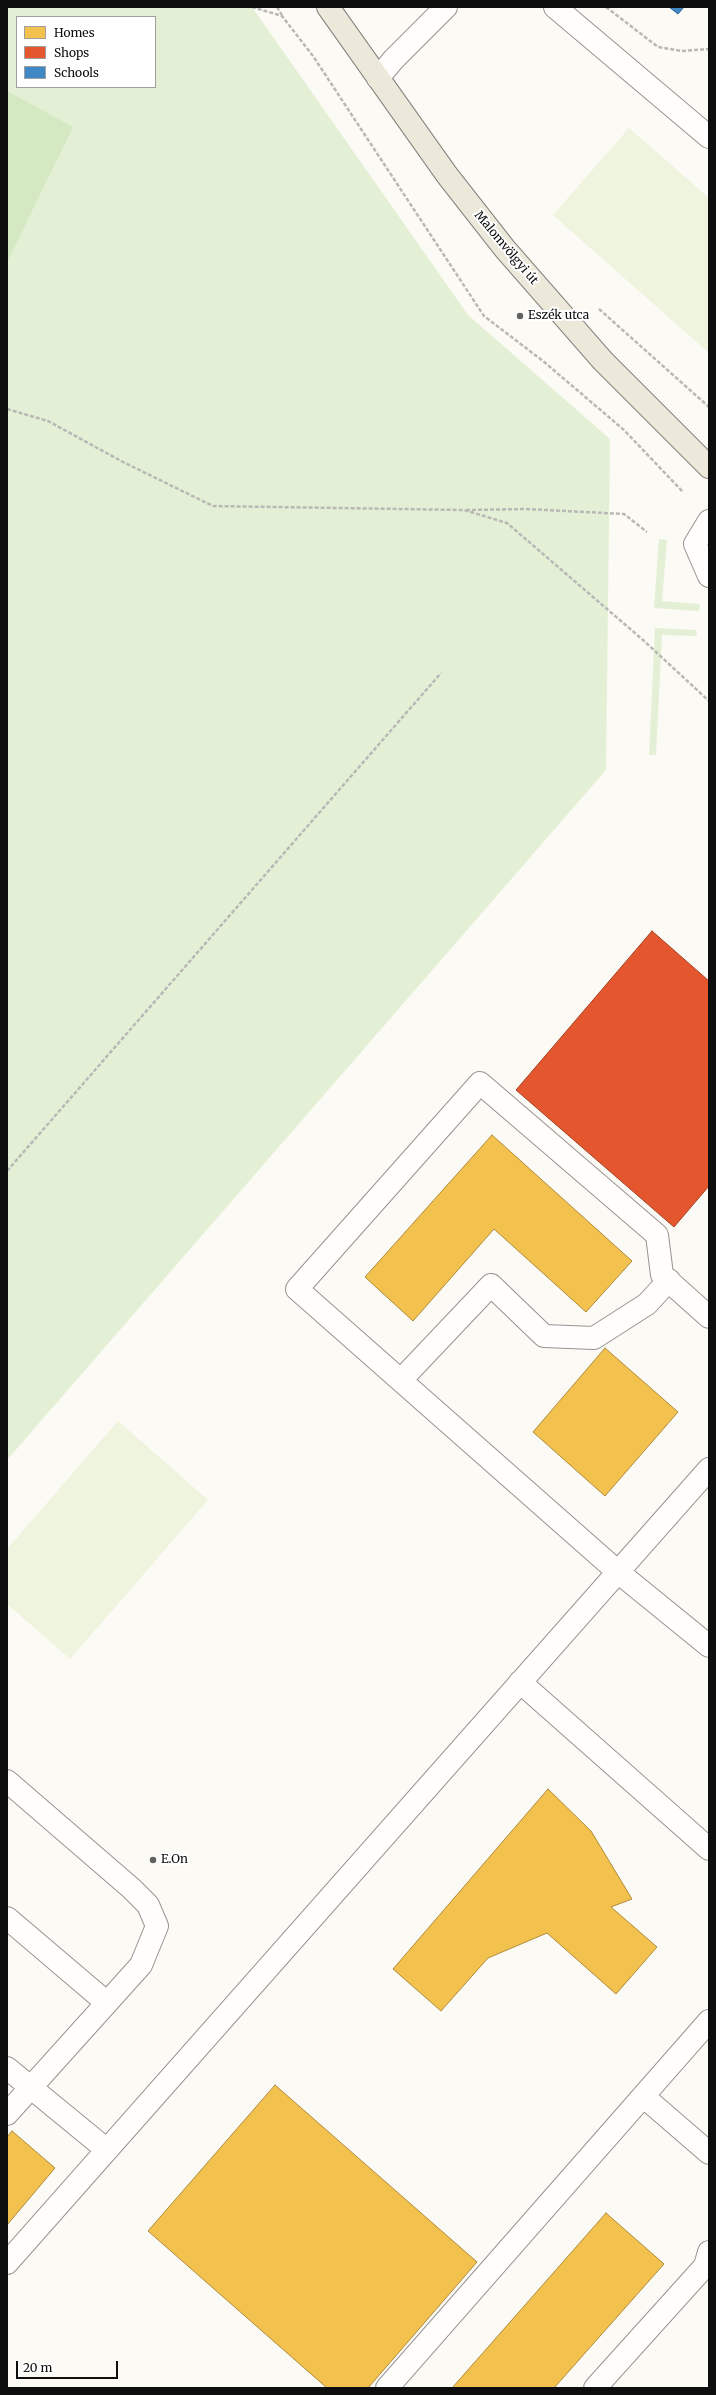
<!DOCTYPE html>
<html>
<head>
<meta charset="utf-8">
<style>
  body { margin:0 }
  #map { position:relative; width:716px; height:2395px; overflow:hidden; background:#fcfaf4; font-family:Merriweather,serif }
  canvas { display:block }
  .frame { position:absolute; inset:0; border:8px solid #0e0e0e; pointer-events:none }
  .legend { position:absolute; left:16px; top:16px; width:140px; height:72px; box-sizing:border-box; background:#fff; border:1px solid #9f9f9f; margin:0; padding:5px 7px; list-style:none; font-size:12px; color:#0e0e0e }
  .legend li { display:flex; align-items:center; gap:8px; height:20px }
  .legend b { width:20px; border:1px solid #9f9f9f }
  .scale { position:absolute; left:16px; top:2361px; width:102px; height:18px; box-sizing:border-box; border:2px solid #0e0e0e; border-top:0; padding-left:5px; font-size:12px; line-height:14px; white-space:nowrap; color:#0e0e0e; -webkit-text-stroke:3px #fff; paint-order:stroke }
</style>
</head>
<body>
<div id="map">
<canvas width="716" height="2395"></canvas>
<div class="frame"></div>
<ul class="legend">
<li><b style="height:11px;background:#f2c14e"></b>Homes</li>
<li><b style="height:11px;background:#e4572e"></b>Shops</li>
<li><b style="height:11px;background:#3f88c5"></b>Schools</li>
</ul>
<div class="scale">20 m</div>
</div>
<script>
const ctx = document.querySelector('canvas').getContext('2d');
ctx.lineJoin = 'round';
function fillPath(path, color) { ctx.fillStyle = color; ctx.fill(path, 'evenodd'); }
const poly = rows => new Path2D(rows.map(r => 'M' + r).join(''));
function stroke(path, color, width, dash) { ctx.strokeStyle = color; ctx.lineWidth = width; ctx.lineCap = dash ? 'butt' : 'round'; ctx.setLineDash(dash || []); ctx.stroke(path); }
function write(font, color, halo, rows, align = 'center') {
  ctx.font = font + ' Merriweather,serif'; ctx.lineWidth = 4; ctx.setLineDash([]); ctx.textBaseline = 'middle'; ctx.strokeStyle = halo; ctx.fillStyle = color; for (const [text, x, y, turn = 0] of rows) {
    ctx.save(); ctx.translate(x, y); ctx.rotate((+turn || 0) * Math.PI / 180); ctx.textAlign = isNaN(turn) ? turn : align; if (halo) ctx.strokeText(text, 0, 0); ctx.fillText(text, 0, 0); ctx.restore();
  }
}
const green = poly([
  [7,7,252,7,468,315,610,439,606,770,7,1460],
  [17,17,155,17,155,87,17,87],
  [659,539,667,540,662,601,700,604,699,611,654,608],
  [655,628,696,630,697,636,662,635,656,755,649,755]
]);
const forest = poly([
  [7,91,73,127,7,262]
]);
const pitch = poly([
  [629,128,709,198,709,353,553,215],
  [118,1421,208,1500,70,1659,7,1604,7,1549]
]);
const homes = poly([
  [492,1135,632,1261,586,1312,494,1229,413,1321,365,1277,492,1135],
  [605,1348,678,1412,605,1496,533,1432,605,1348],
  [548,1789,591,1831,632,1899,611,1907,657,1947,616,1994,547,1933,488,1958,441,2011,393,1969,548,1789],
  [275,2085,477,2262,368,2388,327,2388,148,2231,275,2085],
  [12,2131,55,2168,7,2225,7,2137,12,2131],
  [606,2213,664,2264,554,2388,452,2388,606,2213]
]);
const shops = poly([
  [652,931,709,981,709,1186,674,1227,516,1090,652,931]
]);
const schools = poly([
  [669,7,684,7,678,14,669,7]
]);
const path = poly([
  [252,7,282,16,313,56,484,316,543,361,624,430,683,492],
  [277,7,282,15],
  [606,7,658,47,682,51,709,49],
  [599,309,709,407],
  [7,409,48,421,123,462,213,506,464,510,507,523,643,640,709,701],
  [466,510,526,509,624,514,647,532],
  [7,1171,441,673]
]);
const minor = poly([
  [555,7,709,137],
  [378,78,393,60,446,7],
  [709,521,695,544,709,576],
  [709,1317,662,1275,657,1235,480,1083,297,1289,618,1572,709,1646],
  [401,1380,491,1285,544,1336,594,1338,647,1304,669,1280],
  [520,1682,709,1849],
  [7,1781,131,1888,148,1905,157,1926,141,1965,7,2114],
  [7,1918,107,2003],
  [7,2068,107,2150],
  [643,2096,709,2153],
  [7,2263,709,1469],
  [387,2388,709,2021],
  [595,2388,705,2266,709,2252]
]);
const major = poly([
  [328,7,447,175,505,249,603,361,709,467]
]);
const markers = [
  [520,316,4,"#61615e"],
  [153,1860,4,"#61615e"]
];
const streetNames = [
  ["Malomvölgyi út",506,248,50]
];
const poiNames = [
  ["Eszék utca",528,316],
  ["E.On",161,1860]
];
fillPath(green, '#e4f0d5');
fillPath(forest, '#d4e8c2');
fillPath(pitch, '#eef4de');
fillPath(homes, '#f2c14e');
stroke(homes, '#ae8b3b', 1);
fillPath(shops, '#e4572e');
stroke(shops, '#a44124', 1);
fillPath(schools, '#3f88c5');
stroke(schools, '#30638e', 1);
stroke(minor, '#959492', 24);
stroke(major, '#82827f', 24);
stroke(path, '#b8b8b7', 2.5, [4, 2]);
stroke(minor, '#fffefd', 22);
stroke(major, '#ece8da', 22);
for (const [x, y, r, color] of markers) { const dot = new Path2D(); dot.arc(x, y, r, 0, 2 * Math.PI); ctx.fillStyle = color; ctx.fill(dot); stroke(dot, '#fff', 1.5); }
write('12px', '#0e0e0e', '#fff', streetNames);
write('12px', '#0e0e0e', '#fff', poiNames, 'left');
</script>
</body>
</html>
